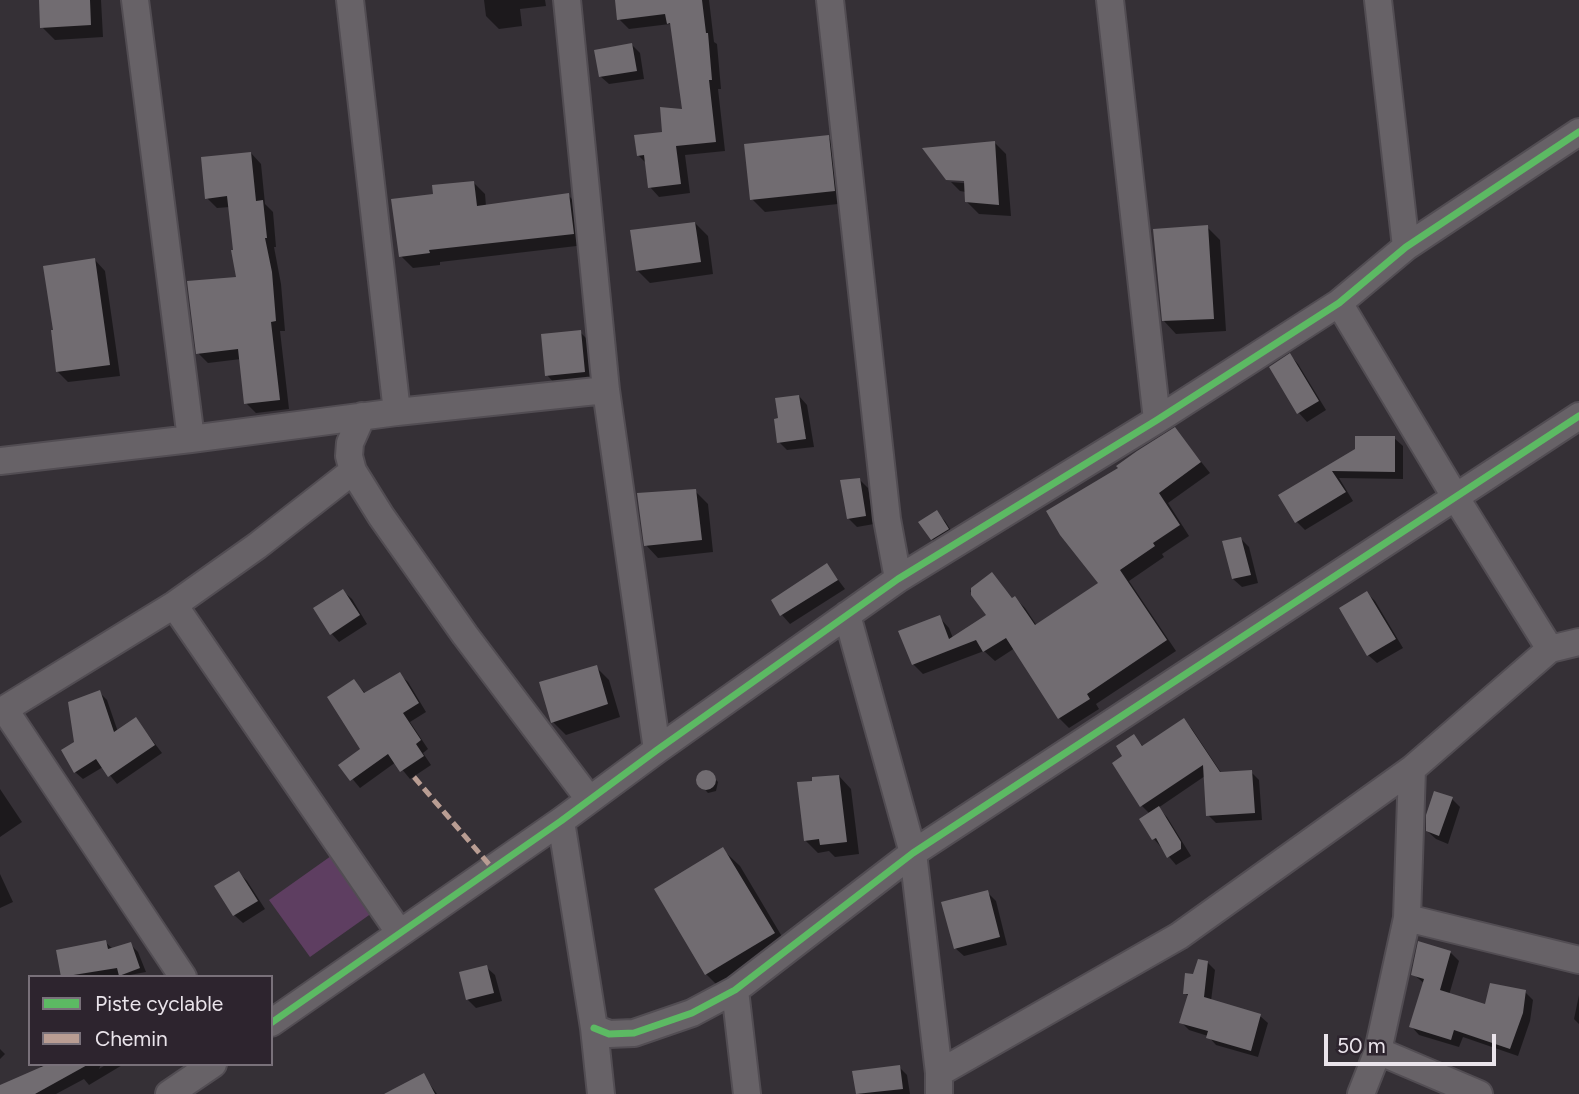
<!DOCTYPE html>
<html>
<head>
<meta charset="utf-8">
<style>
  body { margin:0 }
  #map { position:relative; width:1579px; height:1094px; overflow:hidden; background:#353036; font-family:Figtree,sans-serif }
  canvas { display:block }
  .legend { position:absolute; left:28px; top:975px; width:245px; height:91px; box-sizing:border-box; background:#2d242e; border:2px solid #79717a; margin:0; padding:9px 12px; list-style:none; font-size:21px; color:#eae4eb }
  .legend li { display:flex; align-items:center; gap:14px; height:35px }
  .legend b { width:35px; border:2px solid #79717a }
  .scale { position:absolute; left:1324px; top:1034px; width:172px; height:32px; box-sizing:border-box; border:4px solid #eae4eb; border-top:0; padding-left:9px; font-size:21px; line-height:24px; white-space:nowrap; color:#eae4eb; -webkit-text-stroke:5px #2d242e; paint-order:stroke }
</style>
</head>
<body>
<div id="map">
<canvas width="1579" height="1094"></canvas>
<ul class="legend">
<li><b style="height:9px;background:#5cba63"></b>Piste cyclable</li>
<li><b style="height:9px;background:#b99d93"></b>Chemin</li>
</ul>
<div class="scale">50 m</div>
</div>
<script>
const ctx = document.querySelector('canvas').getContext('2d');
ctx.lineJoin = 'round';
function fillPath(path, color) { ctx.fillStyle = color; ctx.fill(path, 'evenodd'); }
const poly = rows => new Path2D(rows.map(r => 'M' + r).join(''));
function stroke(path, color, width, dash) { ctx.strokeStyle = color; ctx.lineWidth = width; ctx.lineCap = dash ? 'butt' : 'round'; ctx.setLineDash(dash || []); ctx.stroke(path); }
const green = poly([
  [331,856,372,913,310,957,269,900]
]);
const shadow = poly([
  [40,0,101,0,103,37,55,40,42,27],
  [484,0,545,0,546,6,520,9,522,26,499,29,486,16],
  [617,0,709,0,714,42,717,44,721,89,718,89,725,151,685,155,690,193,659,197,650,187,647,164,638,155,664,133,684,111,672,27,670,24,629,29,619,19],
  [632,45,640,53,644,79,609,84,600,76],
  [828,137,841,150,847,203,765,212,752,199],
  [994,142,1006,154,1011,216,979,214,967,202,966,192,960,191,951,182,973,184],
  [251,153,261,164,265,204,273,212,276,247,274,247,281,284,285,331,280,331,289,409,256,413,246,403,241,359,208,363,198,353,238,279,230,207,217,208,207,198],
  [473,182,485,194,486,206,568,195,580,207,585,245,440,262,440,265,413,268,401,256,435,195],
  [695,223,708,236,713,274,650,283,637,270],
  [1207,227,1220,240,1226,331,1176,334,1164,321],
  [95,260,105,271,120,376,68,382,57,371],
  [580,332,588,340,593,380,555,384,547,375],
  [1290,355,1298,364,1326,410,1307,422,1299,413,1271,367],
  [799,396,807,405,814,447,787,450,779,442,780,419],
  [1175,429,1210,473,1168,503,1189,536,1162,554,1164,557,1129,581,1176,651,1096,704,1099,709,1069,728,1059,718,1015,648,995,661,984,651,923,674,913,664,939,617,949,628,953,638,988,615,970,591,992,574,1013,599,1015,598,1025,608,1037,626,1101,584,1120,469],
  [1394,438,1403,446,1403,479,1339,478,1353,501,1305,530,1297,522,1281,495],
  [859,479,868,488,874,524,857,527,849,519],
  [695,491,708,504,713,552,658,558,646,545],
  [937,513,945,521,956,538,941,547,932,539],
  [1241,539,1249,547,1258,583,1242,587,1233,579],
  [827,565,845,589,790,624,782,615,774,600],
  [343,591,352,599,367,624,339,642,331,633],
  [1367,593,1375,601,1403,648,1377,663,1368,655],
  [596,667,609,680,620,717,566,735,553,722],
  [399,674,408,682,426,712,410,722,428,749,423,753,431,765,410,779,396,762,360,788,341,765,363,749,354,681,366,694],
  [99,692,107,700,118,732,136,719,162,753,117,784,103,767,83,779,75,772,76,743],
  [1184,720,1192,729,1222,774,1251,772,1259,780,1262,820,1216,823,1208,815,1205,776,1158,808,1167,817,1191,856,1176,865,1154,839,1150,814,1142,806,1125,757,1134,737,1144,747],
  [702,772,709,772,718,782,716,791,708,793,698,782],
  [839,776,851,789,859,854,835,857,829,851,818,853,805,840],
  [0,789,22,822,0,837],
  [1452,799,1460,807,1448,844,1436,839,1427,831],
  [723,850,740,866,790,950,723,991,706,974],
  [239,873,247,881,265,909,243,923,234,915],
  [0,874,13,902,0,908],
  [987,892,996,901,1007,945,964,956,955,948],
  [105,942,113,949,130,944,138,952,146,972,119,977,63,977,58,951],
  [1419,943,1451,953,1459,961,1449,995,1486,1006,1525,992,1533,1000,1530,1021,1518,1056,1463,1037,1459,1047,1419,1035,1411,1026,1425,984,1413,974],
  [1207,962,1215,970,1211,1001,1260,1016,1268,1023,1258,1057,1216,1045,1208,1036,1189,1030,1181,1022,1189,997,1185,993,1195,976],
  [486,967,495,975,502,1001,476,1008,468,1000,461,973],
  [1579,995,1579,1024,1574,1019],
  [0,1049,5,1054,0,1059],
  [43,1064,101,1064,99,1069,107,1064,124,1064,89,1085,84,1079,56,1094,6,1094,42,1069,40,1066],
  [899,1067,907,1075,910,1094,858,1094],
  [423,1075,437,1094,386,1094]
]);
const building = poly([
  [39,0,90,0,91,25,40,28],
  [615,0,702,0,706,33,708,33,712,80,709,80,716,142,676,146,681,184,648,188,644,155,637,156,634,135,662,132,660,107,682,109,670,23,667,24,665,14,617,20],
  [632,43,637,71,599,77,594,50],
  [829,135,835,191,750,200,744,144],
  [995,141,999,205,965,202,964,181,946,180,922,148],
  [251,152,256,201,263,200,267,238,265,238,272,272,276,321,271,322,280,400,244,404,238,349,196,354,187,281,236,277,231,250,233,250,227,196,205,199,201,157],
  [474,181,477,206,569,193,574,234,429,250,430,253,399,257,391,199,433,194,432,185],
  [695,222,701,262,636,271,630,230],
  [1208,225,1214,319,1162,321,1153,229],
  [95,258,110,365,56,372,51,330,53,330,43,266],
  [581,330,585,372,545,376,541,334],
  [1290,353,1319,401,1297,414,1269,367],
  [799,395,806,439,777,443,774,419,778,418,775,398],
  [1175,427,1201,462,1159,493,1180,525,1153,543,1155,546,1120,570,1167,640,1087,694,1090,699,1058,719,1006,638,983,652,976,640,912,665,898,631,940,615,949,639,986,615,971,595,971,588,992,572,1012,598,1015,596,1035,625,1098,583,1060,535,1046,511,1118,468,1116,466,1137,451],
  [1355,436,1395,436,1395,472,1332,471,1346,492,1295,523,1278,495,1355,449],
  [860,478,866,516,847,519,840,480],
  [696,489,702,540,644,546,637,493],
  [937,510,949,529,931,540,918,522],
  [1241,537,1251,575,1232,579,1222,541],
  [827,563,838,580,780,616,771,600],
  [343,589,360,615,330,635,313,608],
  [1367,591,1396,639,1367,656,1339,608],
  [597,665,608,704,551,723,539,682],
  [400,672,419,703,403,713,421,740,416,744,424,756,400,772,388,754,350,781,338,765,360,749,327,697,354,679,364,693],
  [100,690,114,732,136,717,155,745,108,777,96,759,74,773,61,750,74,742,68,702],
  [1184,718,1220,772,1252,770,1255,813,1206,816,1203,765,1140,807,1112,763,1122,756,1116,746,1134,734,1142,746],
  '696 780a10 10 0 1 1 20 0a10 10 0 1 1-20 0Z',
  [839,775,847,842,820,845,819,839,804,841,797,782,812,781,812,777],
  [1434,791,1453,797,1439,836,1426,831,1426,815],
  [1159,806,1181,842,1181,849,1167,858,1156,838,1152,840,1139,819],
  [723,847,775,933,705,975,654,889],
  [239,871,258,901,233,916,214,886],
  [988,890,1000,937,954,949,941,902],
  [106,940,108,949,131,942,140,968,119,976,117,968,61,977,56,950],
  [1418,941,1451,951,1440,990,1485,1004,1490,983,1526,990,1523,1013,1510,1049,1454,1030,1451,1040,1409,1027,1424,979,1411,975],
  [1198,959,1208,961,1204,997,1261,1014,1251,1051,1206,1038,1208,1031,1179,1023,1188,994,1183,994,1185,973,1193,974],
  [487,965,494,993,466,1000,459,972],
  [48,1064,89,1064,35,1094,0,1094,0,1085],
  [900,1065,903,1089,856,1094,852,1071],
  [424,1073,435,1094,384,1094]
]);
const minor = poly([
  [135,0,191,439],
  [350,0,397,412],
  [567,0,606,390,657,750],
  [830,0,887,519,898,579],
  [1110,0,1157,420],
  [1378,0,1406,247],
  [1339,303,1456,498,1550,649],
  [362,416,350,443,349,456,353,471,381,516,465,635,589,799],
  [0,461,191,439,397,412,606,390],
  [174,605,399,932],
  [847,615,913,853,939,1073,939,1094],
  [5,710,183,977],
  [0,712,174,605,257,546,353,471],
  [561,821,594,1028,601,1094],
  [1407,918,1579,960],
  [735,990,747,1094],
  [271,1023,561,821,657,750,898,579,1157,420,1339,303,1406,247,1579,132],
  [594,1028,609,1034,634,1033,692,1013,735,990,913,853,1579,416],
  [1378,1051,1479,1094],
  [939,1073,1179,936,1412,769,1550,649,1579,642],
  [169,1094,213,1064],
  [1361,1094,1378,1051,1407,918,1412,769]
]);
const quiet = poly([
  [414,777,493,869]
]);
const cycleway = poly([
  [271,1023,561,821,657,750,898,579,1157,420,1339,303,1406,247,1579,132],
  [594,1028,609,1034,634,1033,692,1013,735,990,913,853,1579,416]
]);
fillPath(green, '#5e3e61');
fillPath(shadow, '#0007');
fillPath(building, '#716c71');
stroke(minor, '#524d53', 30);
stroke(minor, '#676267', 26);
stroke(quiet, '#b99d93', 5, [10, 5]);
stroke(cycleway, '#5cba63', 7);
</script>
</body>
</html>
